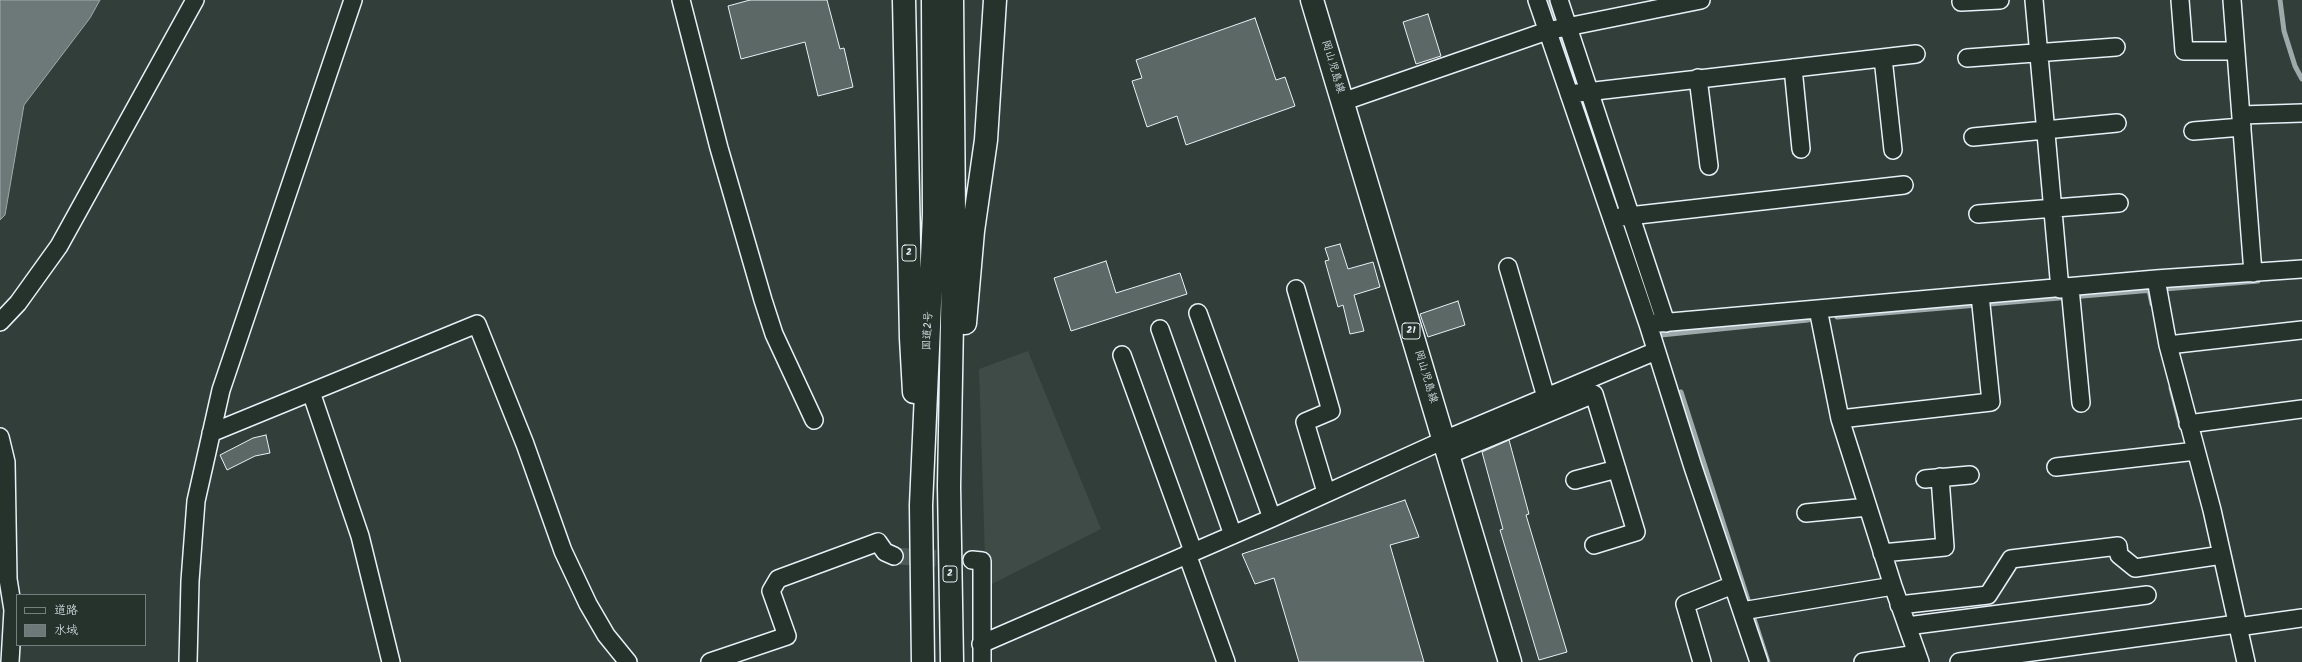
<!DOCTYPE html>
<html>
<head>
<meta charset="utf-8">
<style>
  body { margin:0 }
  #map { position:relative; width:2302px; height:662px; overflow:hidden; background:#323e39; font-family:Kalam,"Klee One",sans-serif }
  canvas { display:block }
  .legend { position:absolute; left:16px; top:594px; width:130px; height:52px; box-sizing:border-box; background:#26332d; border:1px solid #747f7e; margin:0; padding:5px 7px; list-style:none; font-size:12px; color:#e8f1f8 }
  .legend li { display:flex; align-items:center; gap:8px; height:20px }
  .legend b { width:20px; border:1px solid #747f7e }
</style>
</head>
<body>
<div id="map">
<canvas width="2302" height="662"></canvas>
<ul class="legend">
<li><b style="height:5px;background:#26332d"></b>道路</li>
<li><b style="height:11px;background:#6d7978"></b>水域</li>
</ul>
</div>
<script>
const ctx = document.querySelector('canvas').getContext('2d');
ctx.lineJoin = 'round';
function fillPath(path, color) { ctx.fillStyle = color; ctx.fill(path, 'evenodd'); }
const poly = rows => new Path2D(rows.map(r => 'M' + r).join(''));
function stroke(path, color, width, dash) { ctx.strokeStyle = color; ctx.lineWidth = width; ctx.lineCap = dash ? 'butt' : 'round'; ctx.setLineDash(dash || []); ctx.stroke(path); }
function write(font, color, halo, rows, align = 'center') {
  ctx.font = font + ' Kalam,"Klee One",sans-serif'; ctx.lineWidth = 3; ctx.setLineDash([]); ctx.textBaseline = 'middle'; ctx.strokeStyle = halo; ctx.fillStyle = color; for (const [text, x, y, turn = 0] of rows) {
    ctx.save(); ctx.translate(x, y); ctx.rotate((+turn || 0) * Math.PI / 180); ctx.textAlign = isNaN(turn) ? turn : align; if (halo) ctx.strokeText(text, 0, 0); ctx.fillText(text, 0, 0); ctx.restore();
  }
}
const built = poly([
  [1028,351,1101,529,986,587,979,369]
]);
const water = poly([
  [0,0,100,0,90,18,24,105,5,215,0,220,0,0]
]);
const stream = poly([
  [1550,0,1643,283],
  [2280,0,2284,31,2295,66,2302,79],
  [2149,290,2152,304],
  [1837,317,2258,281],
  [1661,335,1808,320],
  [2171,388,2181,427],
  [1681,392,1768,662]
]);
const building = poly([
  [750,0,827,0,840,49,844,48,853,87,818,96,805,42,741,59,728,6,750,0],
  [1428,14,1441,56,1416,64,1403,22,1428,14],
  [1255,18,1276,80,1285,77,1295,106,1186,145,1177,116,1147,127,1132,81,1142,78,1136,60,1255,18],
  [1340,244,1348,269,1373,262,1380,287,1354,295,1364,331,1350,334,1343,305,1338,307,1325,261,1329,260,1325,248,1340,244],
  [1106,261,1116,293,1180,273,1187,294,1071,331,1054,278,1106,261],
  [1458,301,1465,325,1428,337,1420,314,1458,301],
  [266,435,270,453,255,456,227,470,220,455,253,438,266,435],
  [1509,440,1529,514,1526,515,1567,652,1539,660,1500,530,1503,529,1482,452,1509,440],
  [1405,500,1419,537,1390,545,1424,662,1299,662,1274,578,1255,584,1242,554,1405,500]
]);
const minorTunnel = poly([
  [894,556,972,560]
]);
const minor = poly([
  [681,0,719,148,763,300,774,334,814,420],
  [1537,0,1648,324,1693,467,1759,662],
  [1559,0,1666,323],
  [2034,0,2060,289],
  [2180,0,2184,51,2236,51],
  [2232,0,2253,273],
  [1961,2,2000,0],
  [1883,58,1893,150],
  [1967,58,2116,47],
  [1793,68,1801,149],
  [1698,78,1709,166],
  [1569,94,1916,54],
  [1342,102,1547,31,1701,0],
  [2241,115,2302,113],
  [2193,131,2242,127],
  [1973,137,2117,123],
  [1978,214,2119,203],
  [1620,217,1904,185],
  [1508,267,1546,397],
  [2156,279,2168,345,2212,510,2246,662],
  [2070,288,2081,403],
  [1296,289,1331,411,1305,422,1326,492],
  [1818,309,1840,419,1893,586,1920,662],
  [1198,313,1272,518],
  [0,322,18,303,59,246,195,0],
  [1648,324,2156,279,2302,269],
  [1160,329,1233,535],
  [2168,345,2302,330],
  [1122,355,1193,551],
  [311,392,360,536,391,662],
  [1840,419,1991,402,1980,295],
  [2188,424,2302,409],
  [211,433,477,324,525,444,563,551,588,604,606,635,628,662],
  [0,437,6,462,8,579,13,610,10,662],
  [1448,455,1594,394,1636,532,1594,545],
  [2056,467,2196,451],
  [1925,479,1970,475],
  [1575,480,1617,469],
  [1806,513,1868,507],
  [1882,553,1945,547,1940,477],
  [1187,554,1226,662],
  [972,560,982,561,982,662],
  [1899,605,1988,595,2011,559,2118,546,2119,555,2135,568,2222,555],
  [1742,611,1893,586],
  [1907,626,2147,595],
  [2238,627,2302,618],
  [981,644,1272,518,1444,440,1656,351],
  [188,662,190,581,196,501,221,390,353,0],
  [710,662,787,636,771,591,778,579,878,542,885,552,894,556],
  [1702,662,1685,604,1733,585],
  [1863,662,1917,654],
  [1959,662,2237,624]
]);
const major = poly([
  [1312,0,1510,662]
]);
const highway = poly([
  [904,0,911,338,914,392],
  [965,323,973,231,986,140,995,0],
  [923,662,921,505,934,214,933,0],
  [952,662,949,486,954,212,952,0]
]);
const shields = [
  [909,253,14],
  [1411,331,18],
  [950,574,14]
];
const shieldNames = [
  ["2",909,253],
  ["21",1411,331],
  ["2",950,574]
];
const streetNames = [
  ["岡山児島線",1332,67,73],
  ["国道2号",929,331,-87],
  ["岡山児島線",1425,377,73]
];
fillPath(built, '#3f4b46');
fillPath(water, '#6d7978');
stroke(water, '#9ea9ab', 1);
stroke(stream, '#9ea9ab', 5);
fillPath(building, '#5c6865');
stroke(building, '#e8f1f8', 1);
stroke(minorTunnel, '#4d5956', 17, [17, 8]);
stroke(minor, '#e8f1f8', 20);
stroke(major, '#e8f1f8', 25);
stroke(highway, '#e8f1f8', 25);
stroke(minor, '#26332d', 17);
stroke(major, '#26332d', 22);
stroke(highway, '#26332d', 22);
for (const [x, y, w] of shields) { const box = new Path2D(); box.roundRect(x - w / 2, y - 8, w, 16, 3); ctx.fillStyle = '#26332d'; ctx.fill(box); stroke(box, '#e8f1f8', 1); }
write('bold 10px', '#e8f1f8', null, shieldNames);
write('11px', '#e8f1f8', '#26332d', streetNames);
</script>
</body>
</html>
